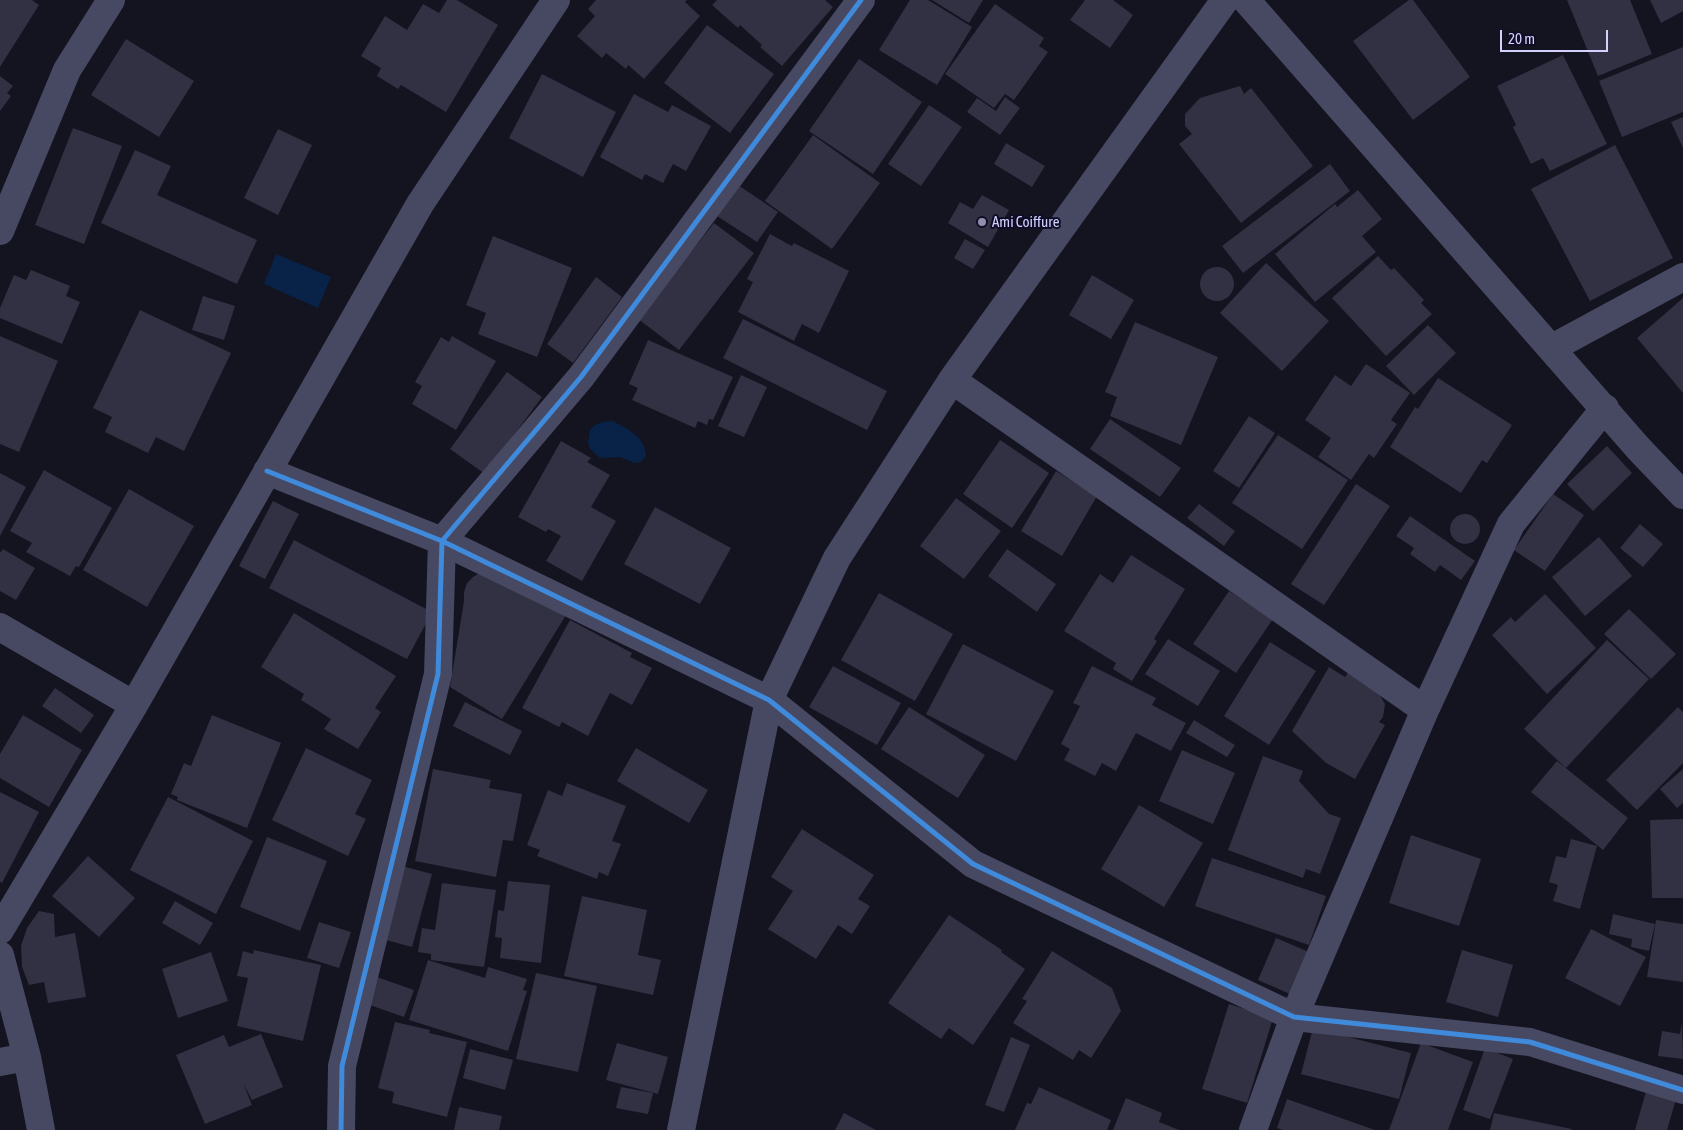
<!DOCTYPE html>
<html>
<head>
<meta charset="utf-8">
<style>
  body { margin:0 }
  #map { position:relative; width:1683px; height:1130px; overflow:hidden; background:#141320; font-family:"Asap Condensed",sans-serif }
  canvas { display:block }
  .scale { position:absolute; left:1500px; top:30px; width:108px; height:22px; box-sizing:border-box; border:2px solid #d3d2ff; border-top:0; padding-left:6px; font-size:15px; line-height:18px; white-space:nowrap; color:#d3d2ff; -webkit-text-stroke:4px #0f0d26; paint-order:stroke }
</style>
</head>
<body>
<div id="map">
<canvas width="1683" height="1130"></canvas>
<div class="scale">20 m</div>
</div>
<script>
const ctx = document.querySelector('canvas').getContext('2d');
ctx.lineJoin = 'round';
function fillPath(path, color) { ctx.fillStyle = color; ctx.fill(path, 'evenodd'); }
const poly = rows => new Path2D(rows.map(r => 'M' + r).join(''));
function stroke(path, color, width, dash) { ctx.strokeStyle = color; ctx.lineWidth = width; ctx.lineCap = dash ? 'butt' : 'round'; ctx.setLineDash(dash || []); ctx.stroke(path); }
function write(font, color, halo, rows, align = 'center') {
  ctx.font = font + ' "Asap Condensed",sans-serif'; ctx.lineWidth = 4; ctx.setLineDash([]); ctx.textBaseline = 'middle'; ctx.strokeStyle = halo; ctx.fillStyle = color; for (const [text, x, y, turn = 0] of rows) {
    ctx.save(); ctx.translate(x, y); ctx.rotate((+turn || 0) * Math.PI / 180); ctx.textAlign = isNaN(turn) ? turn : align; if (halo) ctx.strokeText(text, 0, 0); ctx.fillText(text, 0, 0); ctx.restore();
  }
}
const water = poly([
  [276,254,331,277,318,308,264,284],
  [613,421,629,430,639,438,644,446,646,456,641,462,634,463,620,457,600,458,590,449,588,443,590,430,595,425,603,422]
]);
const building = poly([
  [0,0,32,0,39,5,0,67],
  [447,0,457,0,498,25,446,112,401,85,398,89,377,76,381,68,361,56,385,16,407,30,423,4,439,13],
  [596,0,687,0,685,2,700,16,644,79,628,65,626,69,606,53,602,58,577,36,595,16,588,9],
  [717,0,825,0,833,7,782,66,760,47,762,45,740,25,738,28,712,5],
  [910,0,928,0,972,27,937,85,879,50],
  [932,0,983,0,969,23],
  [1085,0,1113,0,1133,15,1110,48,1070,20],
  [1409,0,1413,0,1470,77,1413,120,1353,41],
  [1567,0,1630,0,1652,54,1598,76],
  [1650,0,1683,0,1683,11,1661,23],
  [995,4,1044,38,1039,46,1048,52,1014,100,1005,94,994,108,945,74],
  [707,25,774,74,730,133,664,83],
  [126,39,194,81,159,137,91,95],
  [1683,47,1683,112,1622,137,1599,81],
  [1563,55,1607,144,1550,171,1543,158,1531,164,1513,127,1516,125,1497,86],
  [859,59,922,102,873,174,809,131],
  [542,74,616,112,583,177,509,138],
  [0,76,13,86,7,93,11,96,0,111],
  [1240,86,1244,94,1251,88,1313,166,1241,223,1179,144,1192,134,1185,126,1185,114,1200,98],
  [634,94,668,112,672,105,711,126,686,171,673,164,663,183,645,174,642,180,600,157],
  [1005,97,1020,108,1000,135,967,112,977,98,996,111],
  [929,105,962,127,921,186,888,164],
  [1683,117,1683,148,1671,122],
  [73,128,122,146,84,244,35,225],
  [278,129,312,145,278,215,244,198],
  [813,135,880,183,832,249,765,201],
  [1006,143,1045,166,1032,187,994,164],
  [1615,145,1673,258,1590,301,1531,189],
  [135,150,171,166,157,195,257,240,237,284,101,223],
  [1330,164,1350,191,1243,273,1222,246],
  [738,185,778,212,757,242,717,216],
  [1358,190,1382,219,1362,236,1376,252,1315,302,1275,254,1335,204,1337,207],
  [982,195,1009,210,988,247,948,223,960,202,973,209],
  [714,223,754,253,679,350,638,319],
  [770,234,792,246,794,243,849,271,819,333,802,324,794,341,738,312,753,282,747,279],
  [493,236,572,268,537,357,478,334,486,313,466,305],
  [965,239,985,250,973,269,954,258],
  [1378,256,1391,270,1394,268,1424,300,1421,303,1432,314,1386,356,1332,298],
  [1266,263,1329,321,1282,371,1220,313],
  '1200 284a17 17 0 1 1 34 0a17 17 0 1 1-34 0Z',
  [31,270,70,286,66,296,80,302,62,344,0,318,0,308,14,275,26,280],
  [1092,275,1134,300,1111,339,1069,315],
  [596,277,622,297,573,363,547,344],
  [203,296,235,306,224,340,192,330],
  [1683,298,1683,393,1637,338],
  [140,310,231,353,184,451,156,437,148,453,105,432,112,417,93,408],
  [743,319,887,391,867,430,723,358],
  [1135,322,1218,357,1181,445,1110,416,1117,397,1105,392],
  [1428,325,1456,353,1414,395,1386,366],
  [0,336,58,361,19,452,0,444],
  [452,336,496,361,456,430,412,404,422,386,415,382,441,337,449,342],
  [648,340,733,377,713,420,709,419,707,425,698,421,695,428,632,400,638,388,629,384],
  [1366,364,1410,393,1391,420,1397,424,1374,458,1369,454,1351,480,1318,457,1331,438,1305,420,1335,375,1351,386],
  [507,372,542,397,485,474,450,449],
  [741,375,767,387,744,437,718,426],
  [1438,378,1512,425,1487,463,1482,460,1461,493,1390,447,1415,407,1418,409],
  [1249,416,1275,433,1239,488,1213,471],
  [1110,419,1181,468,1160,497,1090,449],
  [1278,435,1348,480,1302,549,1232,503],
  [1000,440,1049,473,1012,528,963,494],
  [561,441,591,458,587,462,610,475,591,507,616,521,582,581,546,561,561,536,548,529,546,532,518,517],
  [1607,446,1632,473,1593,511,1567,484],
  [44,470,112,508,79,567,76,566,70,576,26,552,32,543,10,531],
  [1056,471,1097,496,1062,556,1021,531],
  [0,473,26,487,0,536],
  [1356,484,1390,506,1324,605,1291,584],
  [129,489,194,526,147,607,83,570],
  [1553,494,1584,515,1545,571,1514,550],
  [956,498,1001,531,964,579,920,546],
  [273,501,299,514,265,579,239,566],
  [1199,504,1235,531,1224,546,1187,518],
  [655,507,731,548,700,604,624,564],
  '1450 529a15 15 0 1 1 30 0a15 15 0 1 1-30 0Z',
  [1410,516,1475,561,1461,580,1440,565,1435,572,1410,554,1414,548,1396,536],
  [1640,524,1663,544,1643,567,1620,548],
  [1599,537,1632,576,1585,616,1552,577],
  [294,540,432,612,407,659,269,588],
  [3,549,35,568,16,600,0,591,0,553],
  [1007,549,1056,584,1037,612,988,576],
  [1131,555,1185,589,1154,639,1157,641,1132,681,1113,669,1116,663,1064,631,1100,574,1113,583],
  [481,572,566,615,502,719,450,687,464,601,464,592,467,583,473,577],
  [1229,591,1273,619,1236,673,1193,644],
  [879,593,953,634,915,701,841,660],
  [1545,594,1596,648,1547,694,1492,635,1511,617,1515,622],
  [1629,609,1676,654,1651,679,1604,634],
  [294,613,396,676,375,708,381,712,358,749,324,729,331,719,301,700,304,694,261,667],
  [570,620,632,653,630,657,652,668,632,705,610,693,588,736,562,722,559,727,522,708],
  [1168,639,1220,671,1198,706,1145,674],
  [1607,640,1649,679,1566,768,1524,729],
  [1270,642,1316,671,1269,745,1224,716],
  [963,644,1054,691,1016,761,926,714],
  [833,666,901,703,877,745,809,707],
  [1092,666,1156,698,1152,705,1186,723,1171,751,1136,733,1116,771,1102,763,1095,776,1064,760,1070,749,1061,744,1080,706,1073,703],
  [1329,667,1345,677,1350,669,1378,692,1385,704,1383,717,1379,722,1385,725,1355,779,1326,763,1292,731],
  [55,688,94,715,81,733,42,706],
  [465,702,522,731,510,755,453,726],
  [909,707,985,755,958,798,881,749],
  [1678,707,1683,712,1683,763,1637,810,1606,780],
  [23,715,82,750,49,807,0,778,0,754],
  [212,715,281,743,247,828,177,800,178,797,171,794,184,763,191,766],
  [1194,720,1235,745,1227,757,1186,733],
  [306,748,372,780,355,814,366,819,348,856,272,820],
  [636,748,708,790,689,823,617,781],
  [1182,750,1235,773,1213,824,1159,801],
  [1263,756,1303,771,1299,781,1329,814,1341,818,1320,874,1306,869,1303,878,1228,850],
  [1557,761,1628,818,1603,850,1531,792],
  [433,769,491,780,489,788,522,794,513,841,503,840,496,877,415,861],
  [1683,769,1683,803,1677,808,1660,789],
  [567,783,626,806,612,841,621,844,608,876,599,872,597,879,537,856,540,850,527,845,548,790,562,796],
  [0,792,39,812,2,883,0,882],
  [168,797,253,841,216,914,130,870],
  [1139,805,1203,843,1164,907,1101,869],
  [1683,819,1683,898,1652,898,1650,820],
  [802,829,874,875,858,899,870,906,852,934,838,925,816,959,768,929,793,891,771,877],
  [1411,835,1481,859,1459,926,1389,903],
  [267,837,327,861,300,931,240,907],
  [1571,839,1597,846,1580,909,1553,901,1558,885,1549,882,1556,856,1566,858],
  [88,856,135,898,99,937,52,896],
  [1212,858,1326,896,1309,945,1195,906],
  [402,866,432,874,412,947,382,939],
  [508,881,550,885,541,963,500,958,502,938,495,937,498,910,504,911],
  [442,883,496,890,484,967,431,960,431,954,418,952,422,928,435,930],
  [582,896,647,910,638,955,661,960,653,995,564,976],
  [175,901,213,923,200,945,162,923],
  [39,911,54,914,55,937,75,933,86,997,48,1003,44,982,29,985,22,967,21,946,27,928],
  [1613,914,1655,924,1649,951,1631,947,1632,939,1609,934],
  [949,915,1002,950,1001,952,1025,969,973,1045,949,1028,941,1039,888,1003],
  [1656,920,1683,924,1683,982,1647,977],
  [319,922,351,932,339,968,307,958],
  [1591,929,1646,957,1620,1006,1565,978],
  [1276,938,1309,952,1290,994,1258,980],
  [254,950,321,965,303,1041,237,1026,248,978,237,976,243,951,253,954],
  [1462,950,1513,965,1498,1017,1446,1002],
  [1052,951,1112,988,1121,1011,1091,1058,1079,1050,1073,1060,1013,1023,1027,1001,1022,999],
  [211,952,228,1001,178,1018,162,969],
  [428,960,485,978,488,967,527,979,523,990,527,991,508,1051,409,1020],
  [536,973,597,986,578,1072,516,1059],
  [374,976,414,990,404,1017,364,1003],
  [1229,1004,1273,1018,1247,1103,1202,1089],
  [395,1022,430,1030,429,1033,467,1042,447,1117,392,1103,394,1092,378,1088],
  [1682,1023,1683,1059,1658,1056,1662,1031,1680,1034],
  [1313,1028,1411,1053,1399,1099,1301,1074],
  [261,1034,283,1087,252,1100,243,1083,252,1105,205,1124,176,1055,224,1035,229,1047],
  [1011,1037,1030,1045,1004,1112,985,1105],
  [617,1043,668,1057,658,1094,606,1080],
  [1421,1043,1473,1062,1448,1130,1389,1130],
  [1485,1048,1513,1059,1490,1119,1463,1110],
  [470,1049,513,1060,505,1090,463,1078],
  [621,1087,653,1093,648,1114,616,1108],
  [1039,1087,1111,1120,1107,1130,1015,1130,1027,1103,1031,1104],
  [1647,1088,1677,1096,1667,1130,1635,1130],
  [1126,1098,1162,1113,1159,1122,1179,1130,1113,1130],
  [1287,1099,1375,1130,1283,1130,1277,1128],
  [459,1107,502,1116,499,1130,454,1130],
  [844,1113,876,1130,835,1130],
  [1494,1113,1572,1129,1571,1130,1490,1130]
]);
const minor = poly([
  [1246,0,1639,449,1683,495],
  [0,231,67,70,111,0],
  [1552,348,1683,277],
  [952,380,1425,710],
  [267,471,442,541,769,700,973,864,1294,1017,1530,1042,1683,1090],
  [0,627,134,705],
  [0,930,134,705,420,204,556,0],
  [0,955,27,1057,41,1130],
  [0,1062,27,1057],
  [341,1130,342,1066,438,674,442,541,581,377,861,0],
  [681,1130,769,700,837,558,952,380,1225,0],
  [1253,1130,1294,1017,1425,710,1511,524,1605,408]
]);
const cycleway = poly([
  [267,471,442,541,769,700,973,864,1294,1017,1530,1042,1683,1090],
  [341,1130,342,1066,438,674,442,541,581,377,861,0]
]);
const markers = [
  [982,222,5,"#908fb1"]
];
const poiNames = [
  ["Ami Coiffure",992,222]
];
fillPath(water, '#082347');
fillPath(building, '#323043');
stroke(minor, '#474861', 28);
stroke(cycleway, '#408adc', 5);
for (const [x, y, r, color] of markers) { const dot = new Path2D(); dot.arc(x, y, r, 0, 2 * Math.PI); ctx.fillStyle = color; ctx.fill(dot); stroke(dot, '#0f0d26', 2); }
write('15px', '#d3d2ff', '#0f0d26', poiNames, 'left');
</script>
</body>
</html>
